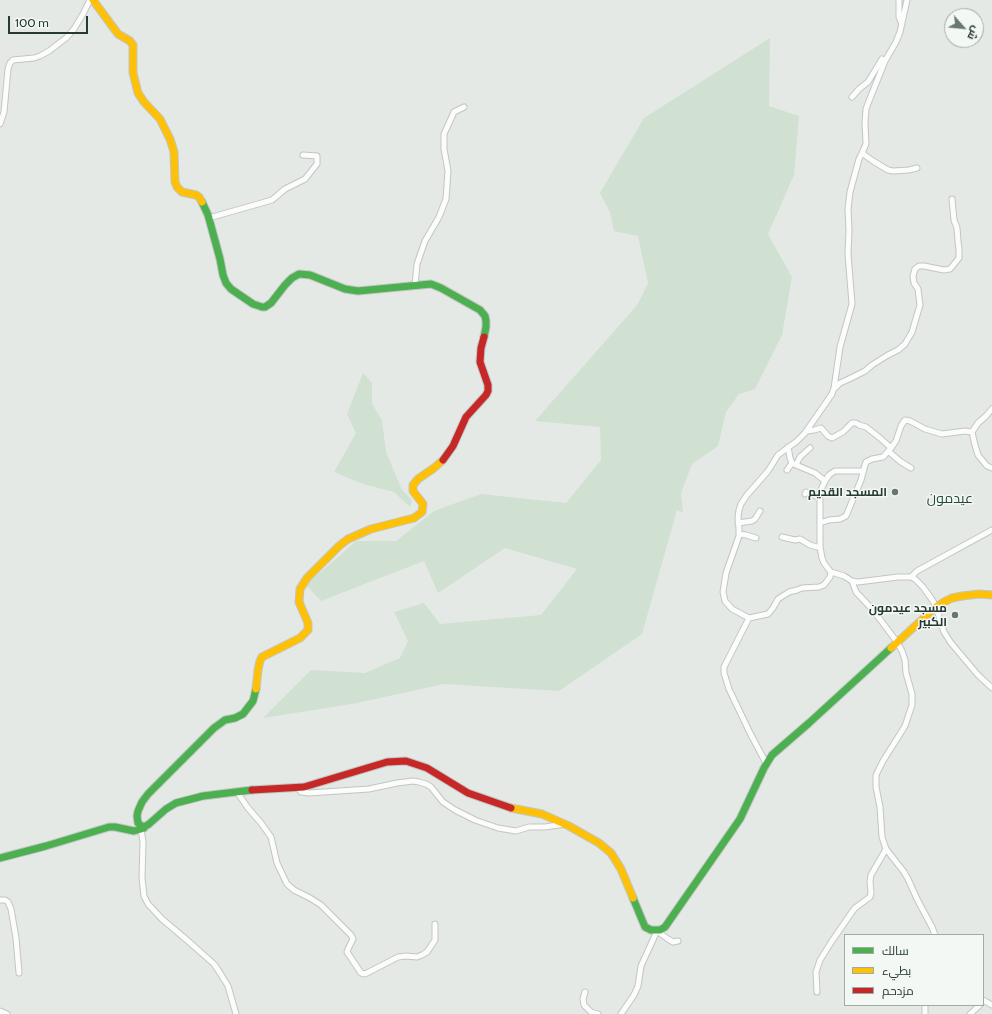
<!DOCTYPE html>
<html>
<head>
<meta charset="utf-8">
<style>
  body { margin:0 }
  #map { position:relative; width:992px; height:1014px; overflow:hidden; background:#e5e9e6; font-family:Cabin,Cairo,sans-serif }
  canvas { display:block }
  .legend { position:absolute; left:844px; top:934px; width:140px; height:72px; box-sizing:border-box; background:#f3f8f4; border:1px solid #a1aca6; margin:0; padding:5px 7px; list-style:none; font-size:12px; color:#253a30 }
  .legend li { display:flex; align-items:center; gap:8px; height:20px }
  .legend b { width:20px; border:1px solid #a1aca6 }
  .north { position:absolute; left:944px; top:8px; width:40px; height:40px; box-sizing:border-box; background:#f3f8f4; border:1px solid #a1aca6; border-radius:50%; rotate:117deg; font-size:11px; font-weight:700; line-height:16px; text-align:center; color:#253a30 }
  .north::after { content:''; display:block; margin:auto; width:14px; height:18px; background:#687770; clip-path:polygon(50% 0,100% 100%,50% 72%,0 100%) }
  .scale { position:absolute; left:8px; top:16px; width:80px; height:18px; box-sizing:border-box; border:2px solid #253a30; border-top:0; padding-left:5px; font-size:12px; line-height:14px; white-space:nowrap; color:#253a30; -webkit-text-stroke:3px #f3f8f4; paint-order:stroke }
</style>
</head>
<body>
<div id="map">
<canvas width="992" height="1014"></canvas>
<ul class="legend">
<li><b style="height:5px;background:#4caf50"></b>سالك</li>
<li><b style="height:5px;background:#ffc107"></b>بطيء</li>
<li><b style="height:5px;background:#c62828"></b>مزدحم</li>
</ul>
<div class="north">ش</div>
<div class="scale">100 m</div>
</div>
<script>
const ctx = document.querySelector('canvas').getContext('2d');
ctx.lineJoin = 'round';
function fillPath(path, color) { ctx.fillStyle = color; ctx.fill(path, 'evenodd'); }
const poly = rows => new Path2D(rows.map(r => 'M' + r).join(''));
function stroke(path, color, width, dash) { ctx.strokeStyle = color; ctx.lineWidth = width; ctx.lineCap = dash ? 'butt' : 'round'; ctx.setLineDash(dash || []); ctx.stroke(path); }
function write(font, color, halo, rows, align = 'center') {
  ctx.font = font + ' Cabin,Cairo,sans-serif'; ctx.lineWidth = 3; ctx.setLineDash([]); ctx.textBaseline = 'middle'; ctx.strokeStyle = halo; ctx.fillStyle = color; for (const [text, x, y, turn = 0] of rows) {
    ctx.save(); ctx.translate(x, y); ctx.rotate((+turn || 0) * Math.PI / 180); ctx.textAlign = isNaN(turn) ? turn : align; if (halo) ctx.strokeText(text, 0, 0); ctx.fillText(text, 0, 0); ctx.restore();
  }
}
const green = poly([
  [770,38,769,106,799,116,794,175,768,234,792,277,782,335,755,389,739,394,726,412,718,446,692,464,681,493,683,513,677,510,642,634,559,691,444,684,352,704,263,718,311,670,365,673,400,658,408,641,394,612,424,603,440,624,541,615,577,569,505,548,438,593,424,561,321,601,306,585,356,541,396,541,434,511,481,494,566,503,601,460,600,427,535,421,638,304,648,283,638,236,614,231,610,212,600,193,644,118],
  [363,373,372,383,372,404,382,420,386,452,402,490,412,500,410,507,394,492,363,484,334,472,356,433,347,414]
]);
const street = poly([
  [899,0,899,17,902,24],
  [852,97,859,89,868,82,882,59,885,61],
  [0,124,4,112,8,69,10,63,13,60,34,58,40,56,49,51,66,38,74,29,83,14,90,0],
  [862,153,873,161,888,170,893,171,909,170,917,168],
  [209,218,272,200,285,189,305,179,317,164,317,156,303,155],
  [415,286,417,264,425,241,439,217,446,199,448,171,444,149,444,134,454,112,464,107],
  [835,388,840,383,847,380,865,371,872,365,888,355,898,350,905,344,912,332,920,305,918,289,914,283,913,276,915,269,919,266,924,266,944,270,950,269,959,258,959,250,958,241,957,228,954,220,952,199],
  [807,431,814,430,821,428,828,436,832,438,843,432,852,423,856,423,859,425,866,427,880,438,891,448],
  [972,432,978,423,986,416,992,409],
  [788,447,790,458,792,463,796,465,815,473,825,481,819,494,820,499,820,547,822,558,824,563,830,571,831,572],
  [888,451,901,462,911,468],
  [796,465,800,457,810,448],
  [787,470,792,463],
  [825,481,829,475,835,471,863,471],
  [805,494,806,492,816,496,817,496,819,494],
  [738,523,752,521,755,519,760,511],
  [820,523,829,520,840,519,846,516,861,480,865,465,866,462,872,459,883,457,891,448,896,441,901,426,905,420,910,421,925,429,942,434,965,431,972,432,975,445,978,455,987,466,992,468],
  [739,534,746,535,756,538],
  [782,537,795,540,800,539,810,545,817,547,820,547],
  [911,577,917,571,992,530],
  [852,581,856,592,873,610,897,642,902,651,905,660,906,673,912,694,912,705,905,726,883,761,876,775,876,787,880,807,882,837,886,849,904,872,908,879,918,901,932,927,935,935],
  [749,618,732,609,725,601,723,592,726,573,739,536,739,529,738,517,739,510,741,504,747,495,768,471,778,455,797,441,805,433,832,394,834,388,840,347,852,304,848,254,849,231,848,209,850,192,859,159,862,153,866,144,865,123,866,109,869,101,885,61,896,42,900,32,907,0],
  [766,763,750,733,729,689,724,673,724,667,749,618,768,614,773,608,778,599,789,592,797,590,802,588,819,587,824,585,830,577,831,572,844,576,852,581,858,582,898,577,911,577,915,579,923,587,933,601,936,607,944,632,951,643,978,675,992,688],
  [297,787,301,792,309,793,369,789,397,783,413,781,419,782,426,784,431,787,443,802,455,810,475,820,498,828,516,831,529,827,545,827,565,824],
  [237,792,248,808,261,823,271,837,277,863,287,884,294,890,310,898,321,905,351,935,353,939,348,949,347,952,361,973,365,974,398,957,406,956,417,957,422,955,427,952,435,940,435,924],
  [141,829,143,842,142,878,144,896,148,904,162,919,188,941,214,964,220,973,228,986,236,1014],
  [0,900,5,900,8,902,11,909,16,938,19,973],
  [585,992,583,999,584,1005,591,1012,598,1014],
  [817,992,816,972,820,960,832,941,852,912,855,908,870,897,871,893,870,881,871,875,886,849],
  [983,1000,992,1005],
  [0,1011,7,1014],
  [621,1014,634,995,638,986,641,966,657,931,668,939,673,942,678,941],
  [925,1014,925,1005],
  [970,1014,980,1005]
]);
const fast = poly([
  [202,202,208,215,220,259,223,275,226,283,231,289,253,304,262,307,265,307,271,303,285,285,292,278,299,274,310,275,345,289,358,291,431,284,441,288,480,310,485,316,486,321,486,327,484,337],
  [144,828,138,823,137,816,138,811,142,802,148,794,214,728,225,720,235,718,243,714,253,701,256,689],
  [0,858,46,846,109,827,115,827,134,831,141,829,149,824,166,809,176,803,203,796,252,790],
  [633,898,645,927,651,930,660,930,665,927,740,819,764,768,772,755,809,723,891,648]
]);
const slow = poly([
  [93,0,118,34,130,41,133,45,133,73,138,93,144,102,160,119,170,139,174,152,175,182,177,187,182,192,196,195,199,197,202,202],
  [891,648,936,607,944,602,952,598,962,596,979,594,992,595],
  [256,689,258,670,260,661,262,657,300,638,308,630,308,623,299,602,300,589,307,578,339,546,348,539,371,529,414,518,422,512,423,504,413,491,413,485,418,479,434,468,443,460],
  [511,808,542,814,569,826,599,843,611,853,621,869,633,898]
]);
const jam = poly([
  [443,460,453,446,466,417,486,395,488,391,488,385,480,362,481,348,484,337],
  [252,790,304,787,387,762,406,761,427,768,468,793,511,808]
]);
const markers = [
  [895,492,4,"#687770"],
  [955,615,4,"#687770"]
];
const poiNames = [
  ["المسجد القديم",887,492],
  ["مسجد عيدمون",947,608],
  ["الكبير",947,622]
];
const quarterNames = [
  ["عيدمون",950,499]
];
fillPath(green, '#d0e0d1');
stroke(street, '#c2c6c3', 7);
stroke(fast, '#c1c6c3', 9);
stroke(slow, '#c1c6c3', 9);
stroke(jam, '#c1c6c3', 9);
stroke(street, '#fbfcfb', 5);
stroke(fast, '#4caf50', 7);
stroke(slow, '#ffc107', 7);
stroke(jam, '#c62828', 7);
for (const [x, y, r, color] of markers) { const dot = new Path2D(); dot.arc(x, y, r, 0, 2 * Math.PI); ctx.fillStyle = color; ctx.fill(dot); stroke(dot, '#f3f8f4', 1.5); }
write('bold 12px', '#253a30', '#f3f8f4', poiNames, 'right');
write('14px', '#234938', '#f3f8f4', quarterNames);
</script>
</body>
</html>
